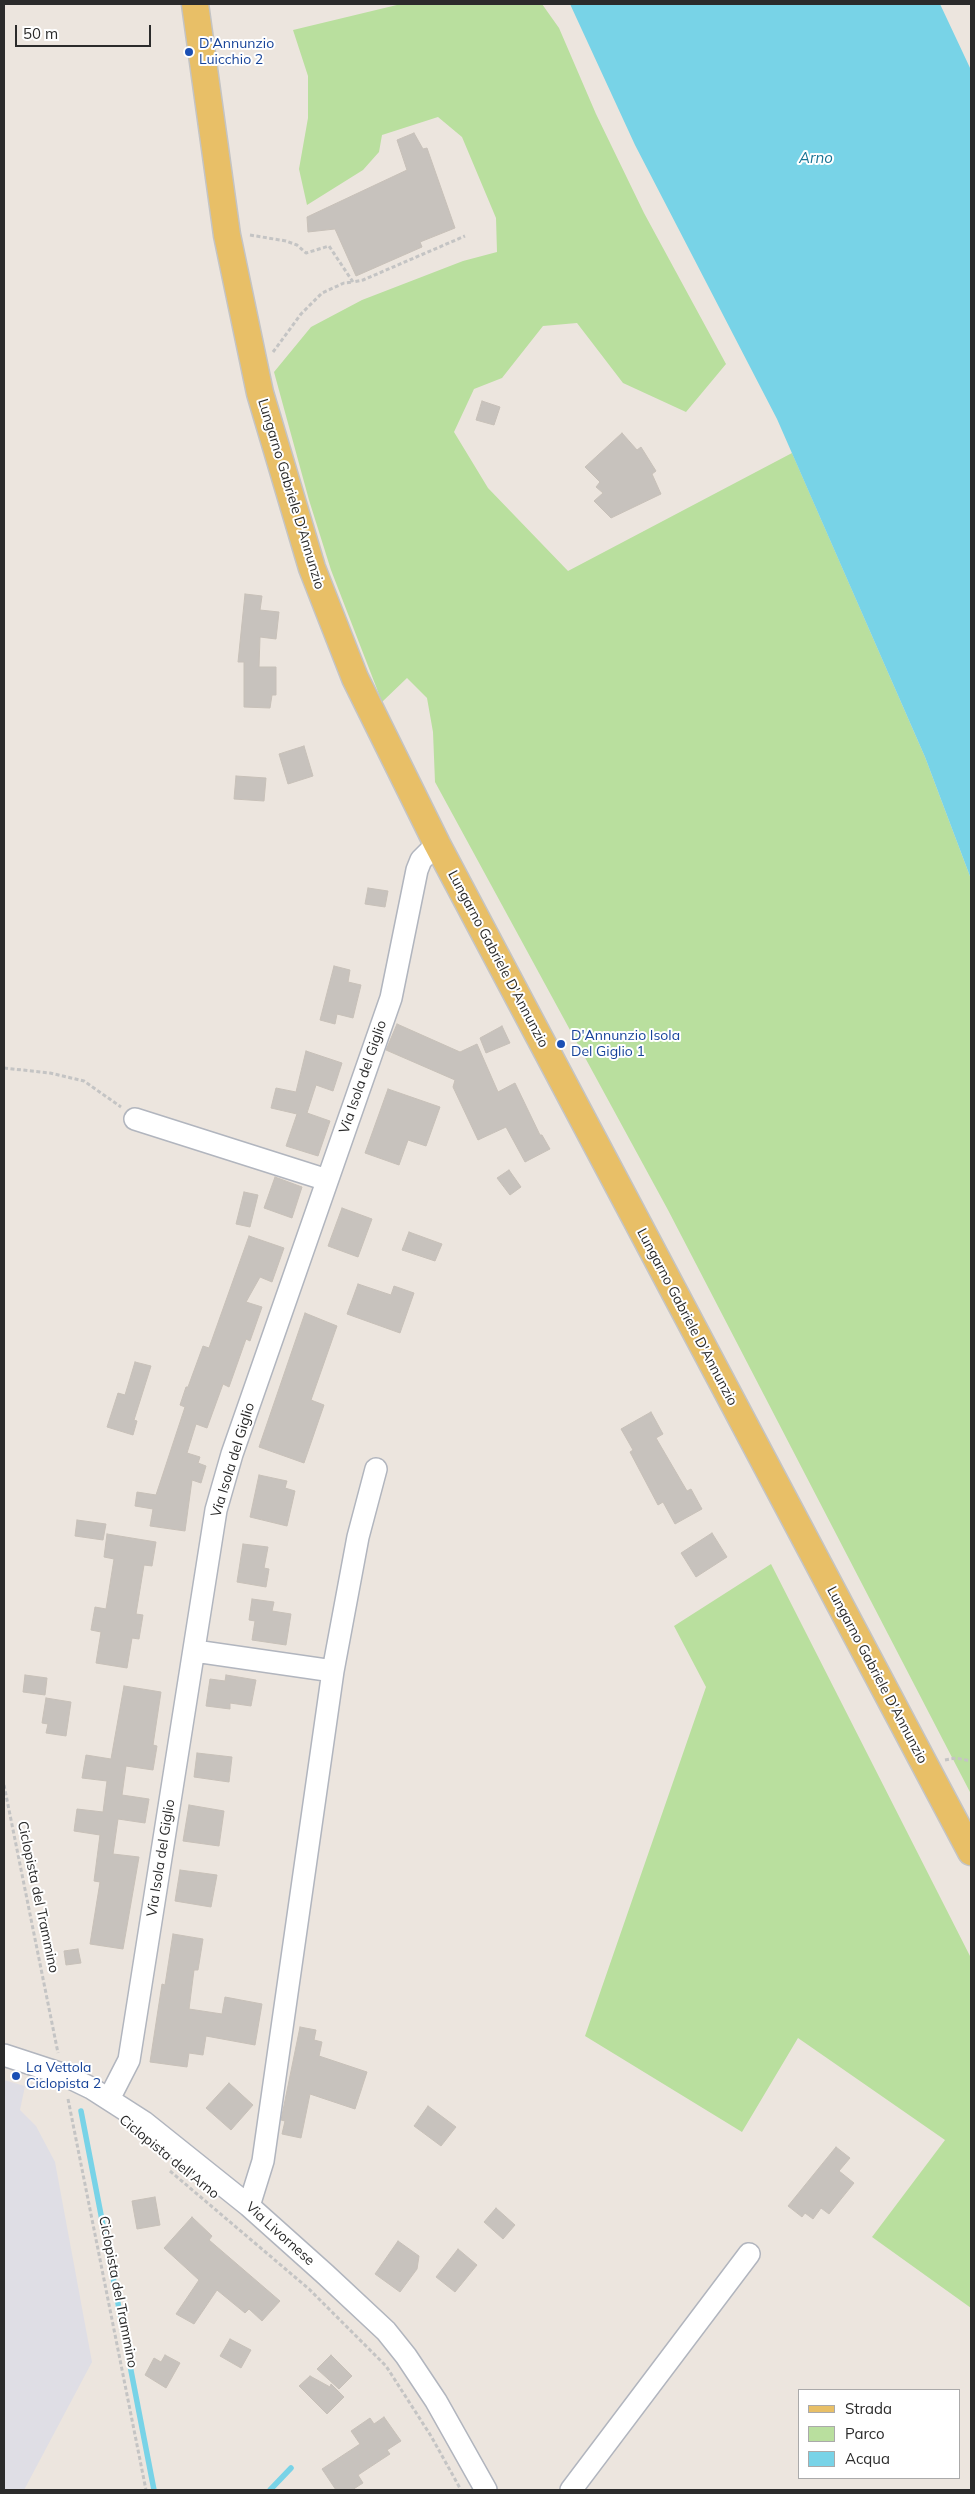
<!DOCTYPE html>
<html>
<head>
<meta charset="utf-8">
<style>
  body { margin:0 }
  #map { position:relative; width:975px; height:2494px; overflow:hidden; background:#ece5de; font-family:Mulish,sans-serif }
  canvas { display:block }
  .frame { position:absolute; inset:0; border:5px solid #2b2b2b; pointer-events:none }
  .legend { position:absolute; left:798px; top:2389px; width:162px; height:90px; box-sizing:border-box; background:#fff; border:1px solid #aaa; margin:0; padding:6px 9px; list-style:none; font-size:15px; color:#2b2b2b }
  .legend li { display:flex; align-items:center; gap:10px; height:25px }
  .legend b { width:25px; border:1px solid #aaa }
  .scale { position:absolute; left:15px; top:25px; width:136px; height:22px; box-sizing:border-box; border:2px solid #2b2b2b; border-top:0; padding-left:6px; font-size:15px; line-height:18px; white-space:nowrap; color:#2b2b2b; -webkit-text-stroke:4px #fff; paint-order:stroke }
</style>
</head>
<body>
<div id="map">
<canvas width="975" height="2494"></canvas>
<div class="frame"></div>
<ul class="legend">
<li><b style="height:6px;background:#e8bf67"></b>Strada</li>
<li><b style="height:14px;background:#b9df9e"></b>Parco</li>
<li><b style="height:14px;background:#78d3e7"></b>Acqua</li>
</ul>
<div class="scale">50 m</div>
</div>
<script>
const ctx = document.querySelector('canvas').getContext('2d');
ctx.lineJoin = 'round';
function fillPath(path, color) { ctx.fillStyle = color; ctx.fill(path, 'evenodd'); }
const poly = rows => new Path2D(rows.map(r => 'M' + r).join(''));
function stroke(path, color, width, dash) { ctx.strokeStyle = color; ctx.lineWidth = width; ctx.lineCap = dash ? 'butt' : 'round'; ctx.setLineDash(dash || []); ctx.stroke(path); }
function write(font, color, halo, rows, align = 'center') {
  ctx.font = font + ' Mulish,sans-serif'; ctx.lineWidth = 4; ctx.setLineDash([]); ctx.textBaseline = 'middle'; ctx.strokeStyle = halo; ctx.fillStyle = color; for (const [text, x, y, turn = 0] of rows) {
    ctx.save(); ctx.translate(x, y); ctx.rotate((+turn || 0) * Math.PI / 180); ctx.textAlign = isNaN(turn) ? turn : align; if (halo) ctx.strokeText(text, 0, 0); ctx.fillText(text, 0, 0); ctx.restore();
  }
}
const industrial = poly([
  [4,2080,25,2086,20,2110,36,2126,55,2162,92,2362,24,2490,4,2490]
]);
const green = poly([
  [401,4,542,4,559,28,596,114,644,213,726,364,686,412,623,383,577,323,543,326,502,378,474,389,454,432,488,488,568,571,792,453,925,757,971,879,971,1794,668,1210,435,782,433,732,427,698,407,678,382,702,331,570,309,500,274,372,311,327,362,300,463,261,497,252,496,218,462,137,438,117,382,135,379,152,363,170,307,205,299,169,308,118,308,76,293,30],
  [771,1564,971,1958,971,2308,872,2237,945,2140,798,2038,742,2132,585,2036,706,1687,674,1626]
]);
const water = poly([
  [570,4,940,4,971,70,971,879,925,757,777,419,635,145]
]);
const stream = poly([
  [81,2111,154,2490],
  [270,2490,291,2468]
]);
const building = poly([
  [414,133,423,149,427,148,455,228,420,242,422,247,356,276,335,229,308,232,307,217,407,170,397,140,414,133],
  [482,401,500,407,494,425,476,420,482,401],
  [622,433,637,450,641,447,656,471,652,474,661,494,611,518,594,501,603,493,596,487,600,482,585,467,622,433],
  [245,594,262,596,260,610,279,612,276,639,260,637,259,667,276,667,276,695,272,695,270,708,244,707,244,662,238,662,245,594],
  [304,746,313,776,288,784,279,754,304,746],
  [236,776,266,778,264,801,234,799,236,776],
  [368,888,388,891,385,907,365,904,368,888],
  [334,966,350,970,348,982,361,985,353,1018,337,1014,335,1024,320,1020,334,966],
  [397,1024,460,1052,477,1044,498,1092,515,1083,540,1135,542,1135,550,1149,525,1162,506,1127,478,1140,453,1087,455,1080,386,1050,397,1024],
  [502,1026,510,1043,486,1053,480,1038,502,1026],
  [306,1051,342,1063,333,1091,316,1085,307,1113,330,1121,318,1156,286,1146,297,1114,271,1108,276,1088,296,1092,306,1051],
  [388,1089,440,1107,426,1146,408,1140,399,1165,365,1153,388,1089],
  [509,1170,521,1187,510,1195,497,1178,509,1170],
  [275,1177,302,1187,292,1218,264,1208,275,1177],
  [244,1192,258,1195,250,1227,236,1224,244,1192],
  [342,1208,372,1219,358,1257,328,1246,342,1208],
  [409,1232,442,1244,435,1261,402,1250,409,1232],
  [249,1236,284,1248,272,1282,260,1277,246,1302,262,1307,250,1341,246,1339,229,1387,223,1384,207,1428,196,1424,187,1453,200,1457,198,1463,206,1466,201,1483,192,1480,185,1531,150,1526,153,1509,135,1506,137,1492,156,1495,185,1407,180,1405,186,1387,188,1387,203,1346,209,1348,249,1236],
  [358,1284,391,1295,394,1286,414,1293,400,1333,347,1314,358,1284],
  [305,1313,337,1326,311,1400,324,1405,304,1463,259,1447,305,1313],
  [135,1362,151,1366,134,1420,137,1421,133,1435,107,1427,118,1393,125,1395,135,1362],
  [651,1412,663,1434,656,1438,687,1491,691,1489,702,1509,675,1524,663,1502,658,1505,630,1452,633,1450,621,1429,651,1412],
  [259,1475,287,1481,285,1488,295,1491,287,1526,250,1517,259,1475],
  [77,1520,106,1524,103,1540,75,1536,77,1520],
  [712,1533,727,1557,696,1577,681,1553,712,1533],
  [107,1534,156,1542,152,1566,144,1565,136,1614,143,1615,139,1639,132,1638,127,1668,96,1663,101,1632,91,1630,95,1607,106,1609,114,1559,104,1557,107,1534],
  [243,1544,268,1547,264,1568,269,1569,266,1587,237,1582,243,1544],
  [252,1599,274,1602,272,1611,291,1614,286,1645,252,1640,255,1621,249,1620,252,1599],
  [25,1675,47,1678,45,1695,23,1692,25,1675],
  [226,1675,256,1680,251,1706,230,1703,230,1709,206,1706,210,1679,225,1681,226,1675],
  [124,1686,161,1692,153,1745,157,1746,153,1770,126,1766,122,1795,149,1799,145,1823,118,1819,113,1854,139,1857,123,1949,90,1944,100,1882,94,1881,100,1835,74,1831,77,1809,103,1812,107,1781,82,1778,86,1755,111,1759,124,1686],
  [46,1698,71,1702,66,1736,46,1733,48,1724,42,1723,46,1698],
  [197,1753,232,1757,229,1782,194,1777,197,1753],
  [189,1805,224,1811,219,1846,183,1841,189,1805],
  [180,1870,217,1875,211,1907,175,1901,180,1870],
  [173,1934,203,1939,198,1970,194,1970,189,2009,222,2014,225,1997,262,2004,255,2045,206,2036,203,2055,189,2053,187,2067,150,2062,162,1984,165,1985,173,1934],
  [78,1949,81,1963,66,1965,64,1951,78,1949],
  [300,2027,316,2030,314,2040,322,2042,319,2056,367,2072,355,2109,310,2094,301,2138,282,2134,285,2121,281,2120,300,2027],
  [229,2083,253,2105,231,2130,206,2108,229,2083],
  [428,2106,456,2127,441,2146,414,2126,428,2106],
  [836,2147,850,2158,839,2171,854,2183,829,2214,821,2208,813,2219,805,2213,802,2217,788,2206,836,2147],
  [155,2197,160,2225,137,2229,132,2201,155,2197],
  [496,2208,515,2225,503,2239,484,2222,496,2208],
  [192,2217,212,2236,209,2240,280,2301,262,2321,249,2309,245,2313,217,2290,194,2324,176,2314,199,2280,164,2248,192,2217],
  [398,2241,419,2256,417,2269,400,2292,375,2274,398,2241],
  [458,2249,477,2265,455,2292,436,2277,458,2249],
  [230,2339,251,2350,241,2368,220,2356,230,2339],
  [165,2355,180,2363,166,2388,145,2375,154,2358,161,2362,165,2355],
  [331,2355,352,2376,339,2389,317,2369,331,2355],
  [310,2376,330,2387,331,2384,344,2397,327,2414,299,2386,310,2376],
  [384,2417,401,2441,387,2450,390,2454,358,2475,363,2483,352,2490,336,2490,322,2469,360,2444,351,2431,370,2418,374,2424,384,2417]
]);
const path = poly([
  [250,235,286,241,297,245,306,253,329,246,353,282,363,280,465,236],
  [273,352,301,314,322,293,344,283,353,282],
  [4,1068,50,1073,84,1081,121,1107],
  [945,1760,956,1758,971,1761],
  [4,1785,58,2053],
  [68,2099,146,2490],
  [170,2171,309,2289,386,2366,431,2436,461,2490]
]);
const minor = poly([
  [135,1119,327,1180],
  [195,1651,333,1671],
  [4,2055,62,2074,91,2088,144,2122,249,2206,325,2274,386,2331,406,2356,436,2401,486,2490],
  [109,2099,129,2060,216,1510,232,1454,391,998,417,870,421,860,437,844],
  [249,2206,263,2161,333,1671,358,1537,376,1469],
  [571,2490,749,2254]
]);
const major = poly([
  [195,4,227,235,260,393,312,568,355,678,437,844,971,1852]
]);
const markers = [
  [189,52,5,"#1a4fb4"],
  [561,1044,5,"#1a4fb4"],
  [16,2076,5,"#1a4fb4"]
];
const transitNames = [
  ["D'Annunzio",199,44],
  ["Luicchio 2",199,60],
  ["D'Annunzio Isola",571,1036],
  ["Del Giglio 1",571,1052],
  ["La Vettola",26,2068],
  ["Ciclopista 2",26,2084]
];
const streetNames = [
  ["Lungarno Gabriele D'Annunzio",291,494,73],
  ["Lungarno Gabriele D'Annunzio",498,959,62],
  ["Via Isola del Giglio",363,1077,-71],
  ["Lungarno Gabriele D'Annunzio",687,1317,62],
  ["Via Isola del Giglio",233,1460,-73],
  ["Lungarno Gabriele D'Annunzio",877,1675,62],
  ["Via Isola del Giglio",161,1858,-81],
  ["Ciclopista del Trammino",38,1897,78],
  ["Ciclopista dell'Arno",169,2157,39],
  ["Via Livornese",280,2234,42],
  ["Ciclopista del Trammino",118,2292,79]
];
const waterNames = [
  ["Arno",816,158]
];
fillPath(industrial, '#dfdee5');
fillPath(green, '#b9df9e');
fillPath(water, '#78d3e7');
stroke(stream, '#78d3e7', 5.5);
fillPath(building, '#c7c2bd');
stroke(building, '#c7c0b8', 1);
stroke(minor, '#b1b5be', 24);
stroke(major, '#c4c4c4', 29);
stroke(path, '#c4c4c4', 3, [4, 2.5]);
stroke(minor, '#fff', 21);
stroke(major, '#e8bf67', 26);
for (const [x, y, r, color] of markers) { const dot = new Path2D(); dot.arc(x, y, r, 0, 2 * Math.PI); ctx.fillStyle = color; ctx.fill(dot); stroke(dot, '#fff', 2); }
write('14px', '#164399', '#fff', transitNames, 'left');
write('14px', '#2b2b2b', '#fff', streetNames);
write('italic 15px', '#167394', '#fff', waterNames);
</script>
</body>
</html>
